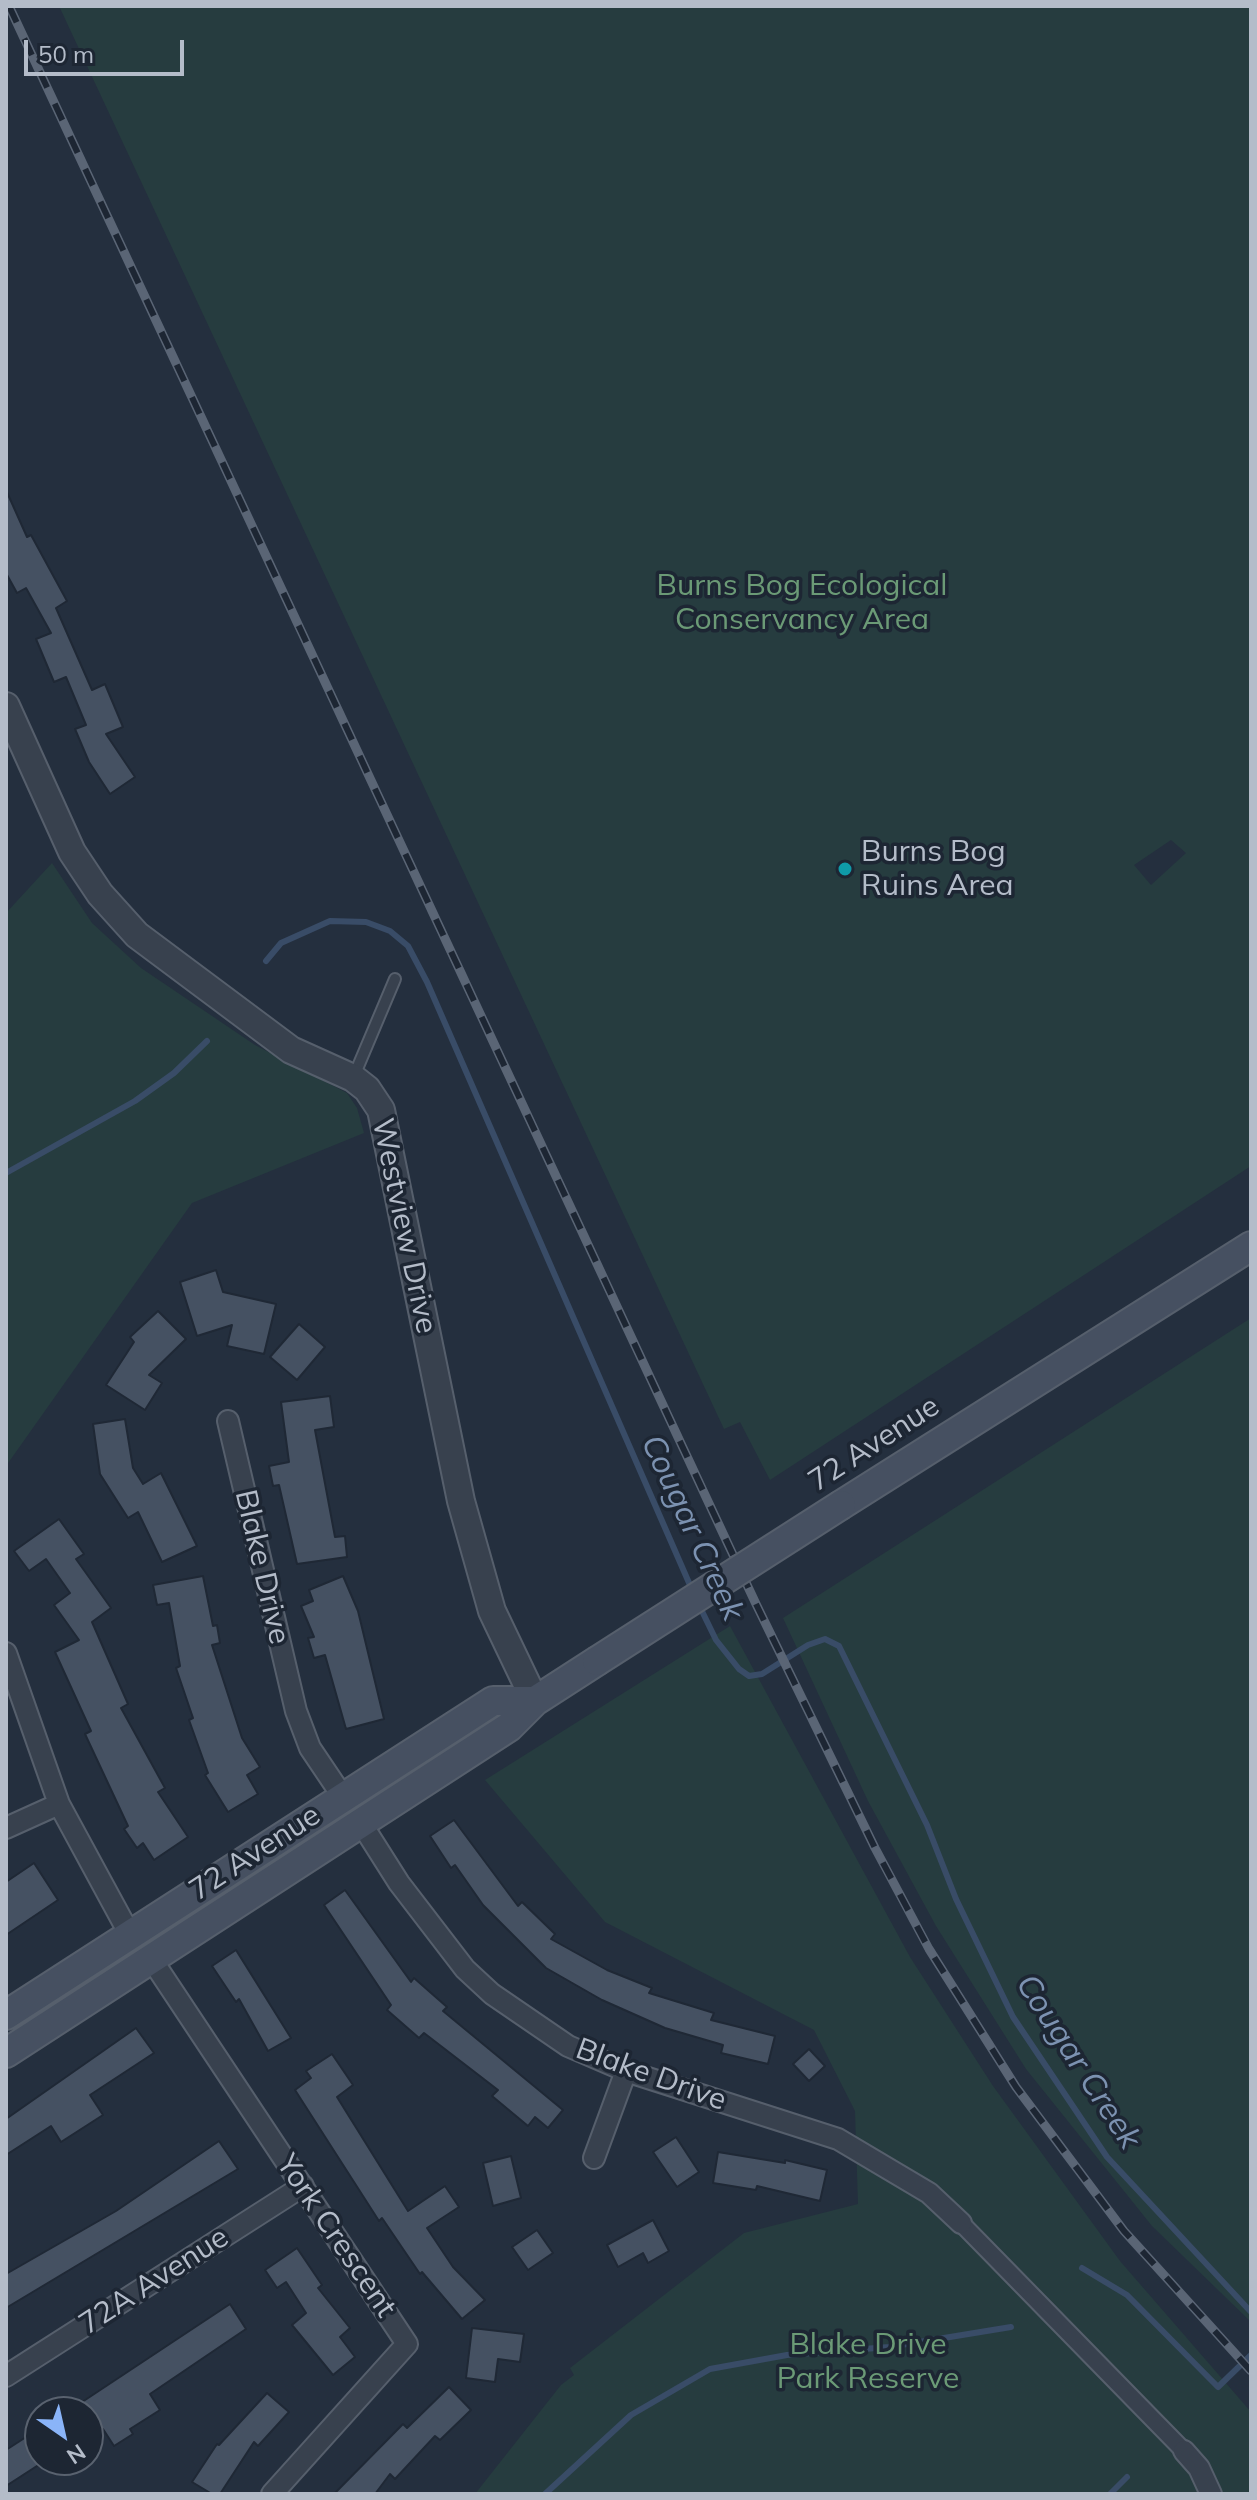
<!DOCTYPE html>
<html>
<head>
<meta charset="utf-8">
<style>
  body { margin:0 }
  #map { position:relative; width:1257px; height:2500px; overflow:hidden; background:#242f3e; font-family:Mulish,sans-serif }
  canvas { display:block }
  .frame { position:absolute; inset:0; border:8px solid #b4bcc9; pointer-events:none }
  .north { position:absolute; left:24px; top:2396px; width:80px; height:80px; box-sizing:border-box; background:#1d2633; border:2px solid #59626f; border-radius:50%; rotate:146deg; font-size:22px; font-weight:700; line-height:32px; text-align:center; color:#b4bcc9 }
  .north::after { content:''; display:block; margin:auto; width:28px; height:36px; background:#8ab4f8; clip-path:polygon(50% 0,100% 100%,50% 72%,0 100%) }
  .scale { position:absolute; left:24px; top:40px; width:160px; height:36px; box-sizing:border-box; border:4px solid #b4bcc9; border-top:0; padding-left:10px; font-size:24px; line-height:28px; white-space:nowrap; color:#b4bcc9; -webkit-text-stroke:6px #1d2633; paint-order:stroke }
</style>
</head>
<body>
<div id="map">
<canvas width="1257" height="2500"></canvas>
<div class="frame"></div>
<div class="north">N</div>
<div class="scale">50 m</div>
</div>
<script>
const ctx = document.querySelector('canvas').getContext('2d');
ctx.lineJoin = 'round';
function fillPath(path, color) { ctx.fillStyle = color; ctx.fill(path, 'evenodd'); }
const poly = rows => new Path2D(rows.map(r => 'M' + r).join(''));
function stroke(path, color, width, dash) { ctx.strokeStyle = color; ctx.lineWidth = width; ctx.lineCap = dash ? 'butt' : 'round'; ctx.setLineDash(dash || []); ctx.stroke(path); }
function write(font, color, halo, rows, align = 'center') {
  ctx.font = font + ' Mulish,sans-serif'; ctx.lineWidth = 7; ctx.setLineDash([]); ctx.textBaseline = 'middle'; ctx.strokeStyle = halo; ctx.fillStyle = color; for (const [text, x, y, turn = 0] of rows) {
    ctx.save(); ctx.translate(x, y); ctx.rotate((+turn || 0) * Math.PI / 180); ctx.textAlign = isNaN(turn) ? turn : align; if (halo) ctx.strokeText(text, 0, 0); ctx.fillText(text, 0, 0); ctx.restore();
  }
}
const green = poly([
  [59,6,1251,6,1251,1166,770,1480,740,1422,724,1429],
  [1171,840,1186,853,1151,885,1134,865],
  [52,863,92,923,141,968,255,1045,347,1093,357,1108,364,1133,192,1203,6,1466,6,913],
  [1251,1318,1251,2322,1152,2226,1026,2069,936,1926,868,1801,783,1618],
  [730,1626,910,1957,993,2086,1120,2261,1251,2412,1251,2494,475,2494,561,2385,574,2375,570,2368,744,2233,858,2204,855,2111,814,2030,605,1922,485,1780]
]);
const stream = poly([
  [266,961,281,943,330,921,366,922,390,931,408,946,427,982,693,1592],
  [6,1173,135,1101,174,1073,207,1041],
  [699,1605,716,1640,739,1669,749,1676,762,1674,808,1645,825,1639,839,1646,927,1825,956,1899,1013,2017,1107,2157,1251,2312],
  [1082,2268,1127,2295,1218,2387,1251,2355],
  [545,2494,631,2415,710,2369,787,2355,889,2347,1011,2327],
  [1110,2494,1127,2477]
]);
const building = poly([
  [6,490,27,537,31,535,67,601,56,608,92,690,105,684,123,727,106,734,135,777,110,794,89,762,75,729,86,725,66,677,54,682,36,639,51,633,26,588,17,593,6,573,6,490],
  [216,1270,223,1292,276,1304,264,1354,227,1346,232,1325,197,1336,180,1282,216,1270],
  [158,1311,186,1339,149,1375,162,1383,145,1410,106,1385,134,1342,130,1337,158,1311],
  [299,1324,325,1347,297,1380,270,1357,299,1324],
  [330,1396,334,1427,315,1430,335,1537,345,1536,347,1557,297,1564,279,1485,273,1486,269,1466,289,1462,281,1402,330,1396],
  [125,1419,133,1468,143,1484,161,1473,197,1546,162,1562,138,1512,128,1518,100,1474,93,1424,125,1419],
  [59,1519,84,1554,76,1559,111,1608,92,1622,128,1704,121,1708,165,1788,158,1792,188,1837,154,1860,143,1843,137,1848,124,1829,128,1826,85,1734,91,1731,55,1652,79,1640,54,1605,70,1593,46,1559,29,1571,14,1551,59,1519],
  [203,1576,213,1626,217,1625,220,1643,212,1645,242,1738,260,1767,247,1775,258,1794,228,1812,205,1775,208,1773,189,1720,193,1718,176,1668,180,1666,169,1603,157,1605,153,1585,203,1576],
  [343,1576,358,1611,384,1719,346,1729,325,1655,314,1658,308,1638,314,1637,301,1606,313,1601,309,1590,343,1576],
  [454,1820,518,1906,522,1902,555,1934,551,1939,607,1970,652,1988,649,1993,714,2013,711,2020,775,2036,768,2064,721,2053,723,2045,665,2028,602,2000,546,1968,483,1905,455,1865,451,1868,430,1836,454,1820],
  [34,1863,58,1900,6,1935,6,1882,34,1863],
  [345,1890,411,1982,414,1978,447,2007,443,2011,563,2110,548,2128,535,2117,528,2126,492,2096,498,2090,424,2033,419,2038,387,2010,391,2005,324,1905,345,1890],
  [236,1950,291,2038,268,2051,239,1999,236,2002,212,1966,236,1950],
  [136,2028,154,2053,90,2095,103,2115,61,2142,51,2126,6,2155,6,2119,136,2028],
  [809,2049,825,2066,809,2081,793,2064,809,2049],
  [332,2054,353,2085,337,2097,408,2211,445,2186,459,2207,427,2228,453,2267,485,2300,462,2319,422,2272,420,2274,382,2218,379,2221,295,2090,311,2078,306,2071,332,2054],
  [676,2137,699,2172,677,2187,653,2152,676,2137],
  [219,2141,238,2169,6,2308,6,2274,116,2211,219,2141],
  [718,2152,785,2163,785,2160,827,2170,820,2201,757,2186,756,2190,713,2183,718,2152],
  [511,2156,521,2198,493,2206,483,2163,511,2156],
  [653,2220,669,2251,648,2263,643,2253,618,2267,607,2245,653,2220],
  [537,2230,553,2253,528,2270,512,2247,537,2230],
  [297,2248,322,2285,318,2288,350,2328,340,2337,355,2357,333,2375,292,2325,306,2313,286,2282,277,2288,265,2270,297,2248],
  [230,2304,246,2329,150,2394,160,2410,130,2429,133,2434,114,2446,103,2429,88,2438,88,2412,67,2412,230,2304],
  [472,2328,524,2334,520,2362,498,2359,495,2382,466,2378,472,2328],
  [449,2387,471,2410,440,2440,435,2436,395,2479,390,2474,375,2494,334,2494,403,2424,407,2428,449,2387],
  [267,2393,289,2412,258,2446,254,2442,220,2494,212,2494,192,2482,217,2444,219,2445,267,2393],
  [40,2428,40,2464,6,2486,6,2450,40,2428]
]);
const service = poly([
  [354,1076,395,979]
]);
const pedestrian = poly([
  [961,2223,1184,2451]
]);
const minor = poly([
  [228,1421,296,1711,310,1748,343,1797],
  [6,1653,59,1804,123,1922,133,1933],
  [361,1823,399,1883,465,1969,492,1994,568,2046,626,2071,838,2139,929,2193,961,2223],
  [6,1828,59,1804],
  [152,1960,407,2344,272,2494],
  [594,2158,626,2071],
  [6,2376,303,2186],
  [1184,2451,1199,2468,1211,2494]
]);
const tertiary = poly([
  [6,706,72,852,100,894,137,935,291,1050,353,1078,367,1089,381,1110,461,1501,492,1611,535,1701]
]);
const secondary = poly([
  [841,1505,1251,1246],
  [6,2015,493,1701,535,1701],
  [6,2053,509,1727,535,1701,597,1661]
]);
const rail = poly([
  [9,6,756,1604,875,1848,929,1949,1016,2087,1124,2231,1251,2371]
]);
const secondaryBridge = poly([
  [597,1661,841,1505]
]);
const markers = [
  [845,869,8,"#0f9aa8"]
];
const parkNames = [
  ["Burns Bog Ecological",802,586],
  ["Conservancy Area",802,620],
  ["Blake Drive",868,2345],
  ["Park Reserve",868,2379]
];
const poiNames = [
  ["Burns Bog",861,852],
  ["Ruins Area",861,886]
];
const streetNames = [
  ["Westview Drive",404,1226,78],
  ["72 Avenue",874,1444,-33],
  ["Blake Drive",262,1567,77],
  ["72 Avenue",255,1853,-33],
  ["Blake Drive",651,2075,20],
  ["York Crescent",336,2236,56],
  ["72A Avenue",154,2281,-33]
];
const waterNames = [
  ["Cougar Creek",692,1528,65],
  ["Cougar Creek",1078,2062,57]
];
fillPath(green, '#263c3f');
stroke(stream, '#394c67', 6);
fillPath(building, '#455162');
stroke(building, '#1f2835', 2);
stroke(service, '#565f6c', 14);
stroke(pedestrian, '#565f6c', 20);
stroke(minor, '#565f6c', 24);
stroke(tertiary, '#565f6c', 30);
stroke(secondary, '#565f6c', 32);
stroke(service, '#38414e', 10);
stroke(pedestrian, '#38414e', 16);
stroke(minor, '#38414e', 20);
stroke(tertiary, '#38414e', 26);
stroke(secondary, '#465061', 28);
stroke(rail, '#5a6575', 9);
stroke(rail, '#1d2633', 6, [18]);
stroke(secondaryBridge, '#565f6c', 32, []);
stroke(secondaryBridge, '#465061', 28);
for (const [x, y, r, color] of markers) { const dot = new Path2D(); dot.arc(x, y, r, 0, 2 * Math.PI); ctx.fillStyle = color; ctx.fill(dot); stroke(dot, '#1d2633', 3); }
write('30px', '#6b9a76', '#1d2633', parkNames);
write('30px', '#b4bcc9', '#1d2633', poiNames, 'left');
write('30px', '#b4bcc9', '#1d2633', streetNames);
write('italic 32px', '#7c92b1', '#1d2633', waterNames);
</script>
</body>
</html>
